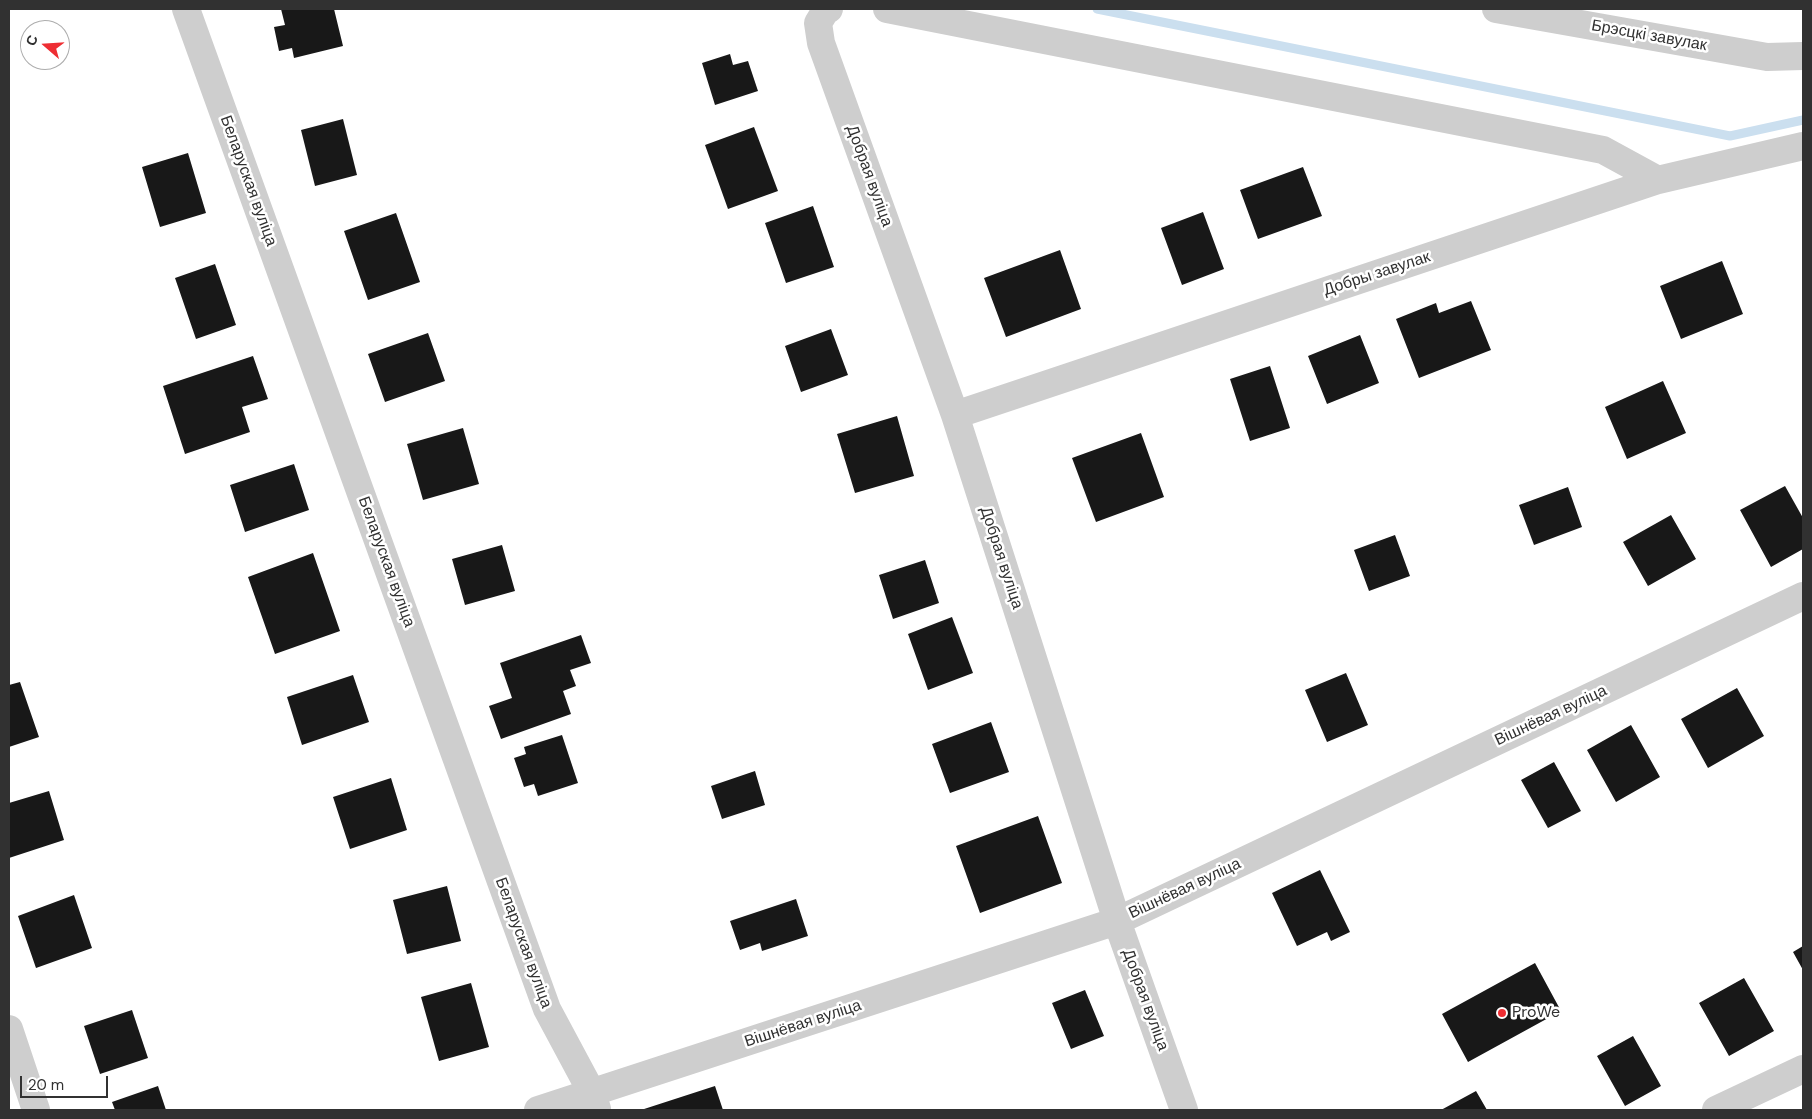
<!DOCTYPE html>
<html>
<head>
<meta charset="utf-8">
<style>
  body { margin:0 }
  #map { position:relative; width:1812px; height:1119px; overflow:hidden; background:#fff; font-family:"DM Sans",sans-serif }
  canvas { display:block }
  .frame { position:absolute; inset:0; border:10px solid #313131; pointer-events:none }
  .north { position:absolute; left:20px; top:20px; width:50px; height:50px; box-sizing:border-box; background:#fff; border:1px solid #adadad; border-radius:50%; rotate:289deg; font-size:14px; font-weight:700; line-height:20px; text-align:center; color:#313131 }
  .north::after { content:''; display:block; margin:auto; width:18px; height:22px; background:#ee2e33; clip-path:polygon(50% 0,100% 100%,50% 72%,0 100%) }
  .scale { position:absolute; left:20px; top:1076px; width:88px; height:22px; box-sizing:border-box; border:2px solid #313131; border-top:0; padding-left:6px; font-size:15px; line-height:18px; white-space:nowrap; color:#313131; -webkit-text-stroke:4px #fff; paint-order:stroke }
</style>
</head>
<body>
<div id="map">
<canvas width="1812" height="1119"></canvas>
<div class="frame"></div>
<div class="north">С</div>
<div class="scale">20 m</div>
</div>
<script>
const ctx = document.querySelector('canvas').getContext('2d');
ctx.lineJoin = 'round';
const poly = rows => new Path2D(rows.map(r => 'M' + r).join(''));
function stroke(path, color, width, dash) { ctx.strokeStyle = color; ctx.lineWidth = width; ctx.lineCap = dash ? 'butt' : 'round'; ctx.setLineDash(dash || []); ctx.stroke(path); }
function fillPath(path, color) { ctx.fillStyle = color; ctx.fill(path, 'evenodd'); }
function write(font, color, halo, rows, align = 'center') {
  ctx.font = font + ' "DM Sans",sans-serif'; ctx.lineWidth = 5; ctx.setLineDash([]); ctx.textBaseline = 'middle'; ctx.strokeStyle = halo; ctx.fillStyle = color; for (const [text, x, y, turn = 0] of rows) {
    ctx.save(); ctx.translate(x, y); ctx.rotate((+turn || 0) * Math.PI / 180); ctx.textAlign = isNaN(turn) ? turn : align; if (halo) ctx.strokeText(text, 0, 0); ctx.fillText(text, 0, 0); ctx.restore();
  }
}
const stream = poly([
  [1097,9,1730,136,1803,120]
]);
const building = poly([
  [281,9,334,9,343,46,294,58,292,48,279,51,274,27,285,25],
  [730,54,733,65,748,61,758,91,715,105,702,63],
  [343,119,357,175,315,186,301,130],
  [754,127,778,191,728,209,705,145],
  [188,153,206,213,160,227,142,167],
  [1303,167,1322,216,1258,239,1240,190],
  [813,206,834,267,786,283,765,223],
  [1203,212,1224,269,1182,285,1161,228],
  [396,213,420,282,368,300,344,231],
  [1060,250,1081,309,1006,337,984,278],
  [1722,261,1743,314,1681,339,1660,286],
  [215,264,236,325,196,339,175,278],
  [1471,301,1491,350,1419,378,1396,319,1436,303,1439,313],
  [831,329,848,375,801,392,785,346],
  [428,333,445,381,385,402,368,354],
  [1360,335,1379,383,1327,404,1308,356],
  [253,356,268,399,242,407,250,432,185,454,163,386],
  [1270,366,1290,428,1250,441,1230,379],
  [1663,381,1686,433,1627,459,1605,407],
  [897,416,914,476,855,493,837,434],
  [463,428,479,484,423,500,407,444],
  [1141,433,1164,497,1096,522,1072,458],
  [294,464,309,510,245,532,230,485],
  [1785,486,1803,518,1803,549,1771,567,1740,510],
  [1568,487,1582,527,1534,545,1519,505],
  [1671,515,1696,559,1648,586,1623,542],
  [1395,535,1410,576,1369,591,1354,550],
  [502,545,515,591,465,605,452,559],
  [313,553,340,631,275,654,248,577],
  [925,560,939,603,893,619,879,575],
  [952,617,973,673,928,690,908,634],
  [581,635,591,663,570,670,576,686,563,691,571,714,501,739,489,706,512,698,500,663],
  [1346,673,1368,725,1327,742,1305,690],
  [353,675,369,722,302,745,287,697],
  [20,682,39,737,9,747,9,685],
  [1737,688,1764,736,1708,768,1681,719],
  [991,722,1009,772,950,793,932,744],
  [1631,725,1660,777,1616,802,1587,750],
  [562,735,578,783,538,796,534,784,524,787,514,758,526,754,524,747],
  [1554,762,1581,811,1548,828,1521,780],
  [755,771,765,805,722,819,711,786],
  [391,778,407,830,350,849,333,797],
  [49,791,64,840,9,858,9,803],
  [1038,816,1062,883,980,913,956,846],
  [1320,870,1350,932,1331,941,1327,932,1297,946,1272,893],
  [447,886,461,941,407,954,393,900],
  [74,895,92,948,36,968,18,916],
  [796,899,808,936,762,951,760,943,740,950,730,921],
  [1803,946,1803,970,1793,952],
  [1535,963,1561,1011,1468,1062,1442,1014],
  [1744,978,1774,1031,1729,1056,1699,1003],
  [471,983,489,1047,439,1061,421,997],
  [1085,990,1104,1036,1071,1049,1052,1003],
  [132,1010,148,1058,100,1074,84,1026],
  [1633,1036,1661,1086,1625,1106,1597,1056],
  [158,1086,166,1110,115,1110,112,1102],
  [715,1086,723,1110,641,1110],
  [1476,1091,1487,1110,1441,1110]
]);
const street = poly([
  [186,9,547,1009,592,1093,597,1109],
  [829,9,826,10,818,23,821,43,955,415,1117,921,1184,1110],
  [887,9,1603,150,1658,180],
  [1496,9,1767,57,1803,56],
  [955,415,1658,180,1803,146],
  [9,1029,36,1110],
  [538,1110,1117,921,1803,596],
  [1716,1110,1803,1069]
]);
const markers = [
  [1502,1013,5,"#ee2e33"]
];
const streetNames = [
  ["Брэсцкі завулак",1649,36,10],
  ["Добрая вуліца",869,176,70],
  ["Беларуская вуліца",248,181,70],
  ["Добры завулак",1377,274,-18],
  ["Добрая вуліца",1001,558,72],
  ["Беларуская вуліца",386,562,70],
  ["Вішнёвая вуліца",1551,716,-25],
  ["Вішнёвая вуліца",1185,889,-25],
  ["Беларуская вуліца",523,943,70],
  ["Добрая вуліца",1145,1000,70],
  ["Вішнёвая вуліца",803,1024,-18]
];
const poiNames = [
  ["ProWe",1512,1013]
];
stroke(stream, '#cbdfef', 9);
fillPath(building, '#181818');
stroke(street, '#cecece', 28);
for (const [x, y, r, color] of markers) { const dot = new Path2D(); dot.arc(x, y, r, 0, 2 * Math.PI); ctx.fillStyle = color; ctx.fill(dot); stroke(dot, '#fff', 2); }
write('16px', '#313131', '#fff', streetNames);
write('16px', '#313131', '#fff', poiNames, 'left');
</script>
</body>
</html>
